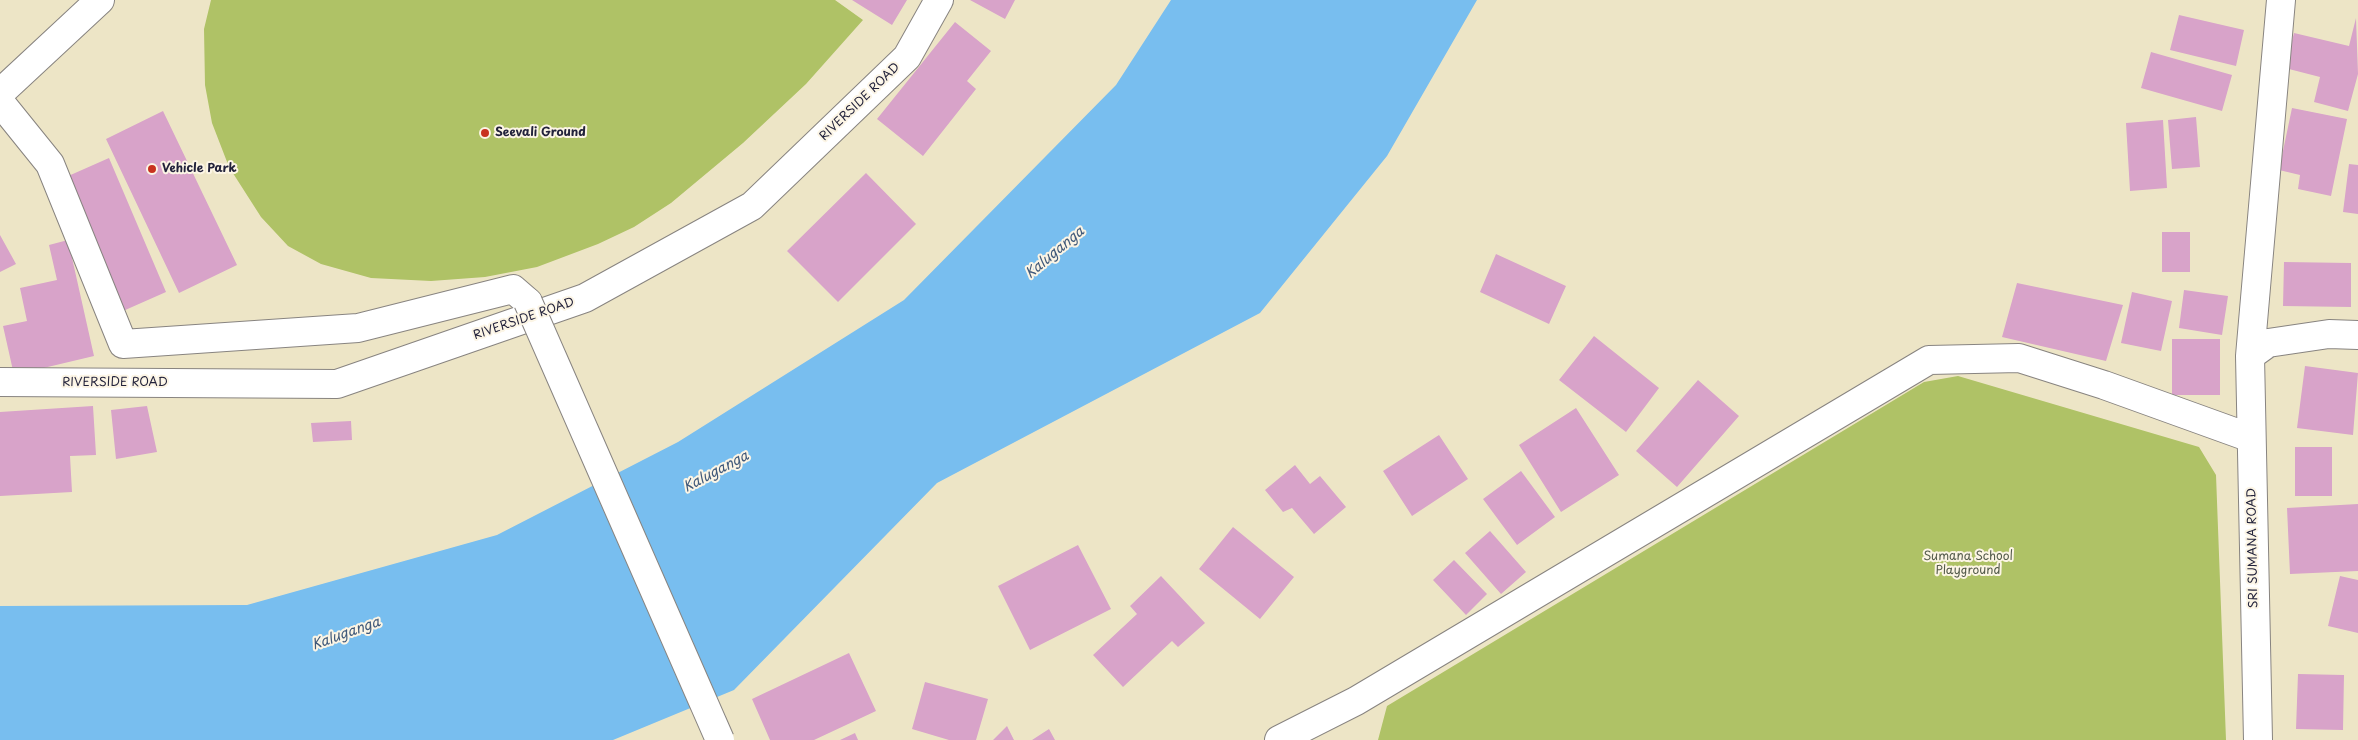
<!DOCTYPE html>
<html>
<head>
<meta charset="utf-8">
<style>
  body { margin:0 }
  canvas { display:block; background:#ede5c6 }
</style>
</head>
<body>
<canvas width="2358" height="740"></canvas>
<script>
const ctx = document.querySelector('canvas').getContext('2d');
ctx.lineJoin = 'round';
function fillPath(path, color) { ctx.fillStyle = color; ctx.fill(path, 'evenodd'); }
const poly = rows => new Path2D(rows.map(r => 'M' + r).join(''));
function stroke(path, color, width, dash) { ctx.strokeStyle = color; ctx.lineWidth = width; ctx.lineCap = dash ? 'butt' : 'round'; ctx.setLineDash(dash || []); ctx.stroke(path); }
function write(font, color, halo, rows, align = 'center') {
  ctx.font = font + ' "Playpen Sans",sans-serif'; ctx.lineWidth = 4; ctx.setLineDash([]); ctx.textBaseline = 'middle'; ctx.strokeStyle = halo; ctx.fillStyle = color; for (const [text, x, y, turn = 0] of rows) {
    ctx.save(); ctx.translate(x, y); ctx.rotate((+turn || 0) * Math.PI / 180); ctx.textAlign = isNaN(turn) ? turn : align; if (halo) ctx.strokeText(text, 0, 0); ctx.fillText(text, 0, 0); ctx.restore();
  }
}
const green = poly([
  [211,0,835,0,863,20,806,84,743,143,671,203,634,227,598,244,537,267,485,277,431,281,371,278,321,264,288,246,261,217,229,167,212,123,205,85,204,29],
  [1958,376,2199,447,2216,475,2226,740,1378,740,1387,706,1924,382]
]);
const water = poly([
  [1171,0,1477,0,1387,156,1260,313,937,483,734,690,613,740,0,740,0,606,247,605,497,535,678,442,904,300,1116,85]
]);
const building = poly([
  [852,0,907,0,892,25],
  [970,0,1015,0,1005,19],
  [2179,15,2244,30,2236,66,2170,50],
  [2356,18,2358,74,2348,111,2314,102,2320,77,2285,68,2294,33,2349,46],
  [955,22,991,51,967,81,976,89,923,156,877,119],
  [2151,52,2232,75,2222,111,2141,88],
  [2292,108,2347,119,2331,196,2298,189,2300,175,2279,170],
  [163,111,237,265,179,293,106,139],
  [2196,117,2200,167,2172,169,2168,120],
  [2163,120,2167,188,2130,191,2126,123],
  [109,158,166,292,123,311,66,177],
  [2349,164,2358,165,2358,214,2343,212],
  [866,173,916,224,838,302,787,251],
  [2162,232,2190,232,2190,272,2162,272],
  [0,235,16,264,0,272],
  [68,240,94,356,14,375,3,326,27,321,20,288,57,280,49,245],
  [1496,254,1566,286,1549,324,1480,292],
  [2284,262,2351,263,2351,307,2283,306],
  [2017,283,2123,305,2106,361,2002,337],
  [2184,290,2228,296,2222,335,2179,328],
  [2132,292,2172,301,2161,351,2121,343],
  [1594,336,1659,388,1626,432,1559,380],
  [2172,339,2220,339,2220,395,2172,395],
  [2305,366,2358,373,2353,435,2297,428],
  [1698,380,1739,416,1677,487,1636,451],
  [93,406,96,455,70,456,72,492,0,496,0,412],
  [147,406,157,452,116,459,111,410],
  [1576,408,1619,475,1561,512,1519,445],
  [351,421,352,440,313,442,311,423],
  [1439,435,1468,479,1412,516,1383,471],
  [2295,447,2332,447,2332,496,2295,496],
  [1295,465,1310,484,1320,476,1346,507,1314,534,1292,508,1283,512,1265,490],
  [1521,471,1555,517,1517,545,1483,499],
  [2358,504,2358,571,2290,574,2287,508],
  [1233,527,1294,577,1260,619,1199,569],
  [1490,531,1526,572,1501,594,1465,553],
  [1078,545,1111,609,1030,650,998,586],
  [1454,560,1487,594,1466,615,1433,580],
  [1161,576,1205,623,1178,647,1172,641,1123,687,1093,655,1137,614,1130,606],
  [2340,576,2358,580,2358,633,2328,626],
  [849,653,876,711,814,740,770,740,752,699],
  [2298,674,2344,675,2343,730,2296,729],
  [925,682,988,699,976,740,949,740,912,729],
  [1007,726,1014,740,993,740],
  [1049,729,1055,740,1032,740],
  [855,733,858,740,840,740]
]);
const minor = poly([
  [0,102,50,164,123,344,358,328,513,289,528,302],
  [2250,356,2268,343,2329,334,2358,335],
  [0,382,337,384,585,298,752,206,907,57,939,0],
  [1279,740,1356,701,1929,360,2019,358,2104,385,2251,438],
  [2258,740,2250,356,2281,0]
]);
const major = poly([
  [0,93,100,0]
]);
const minorBridge = poly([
  [528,302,720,740]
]);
const markers = [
  [485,133,5,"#c8321e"],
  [152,169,5,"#c8321e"]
];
const streetNames = [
  ["RIVERSIDE ROAD",860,102,-44],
  ["RIVERSIDE ROAD",524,319,-19],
  ["RIVERSIDE ROAD",115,383],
  ["SRI SUMANA ROAD",2253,548,-91]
];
const poiNames = [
  ["Seevali Ground",495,133],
  ["Vehicle Park",162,169]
];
const parkNames = [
  ["Sumana School",1968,557],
  ["Playground",1968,571]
];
const waterNames = [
  ["Kaluganga",1055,253,-40],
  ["Kaluganga",716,472,-28],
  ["Kaluganga",346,634,-20]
];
fillPath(green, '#afc266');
fillPath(water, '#78beef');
fillPath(building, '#d8a3c9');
stroke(minor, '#888480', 30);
stroke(major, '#888480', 30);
stroke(minor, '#fff', 28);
stroke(major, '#fff', 28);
stroke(minorBridge, '#888480', 30, []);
stroke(minorBridge, '#fff', 28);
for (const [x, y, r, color] of markers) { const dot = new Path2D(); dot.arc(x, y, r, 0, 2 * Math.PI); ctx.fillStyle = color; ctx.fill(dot); stroke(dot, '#fcf5e5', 2); }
write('12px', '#22223b', '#fcf5e5', streetNames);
write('bold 12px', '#22223b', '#fcf5e5', poiNames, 'left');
write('12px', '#535a4a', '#fcf5e5', parkNames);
write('italic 14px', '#40597a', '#fcf5e5', waterNames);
</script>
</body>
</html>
